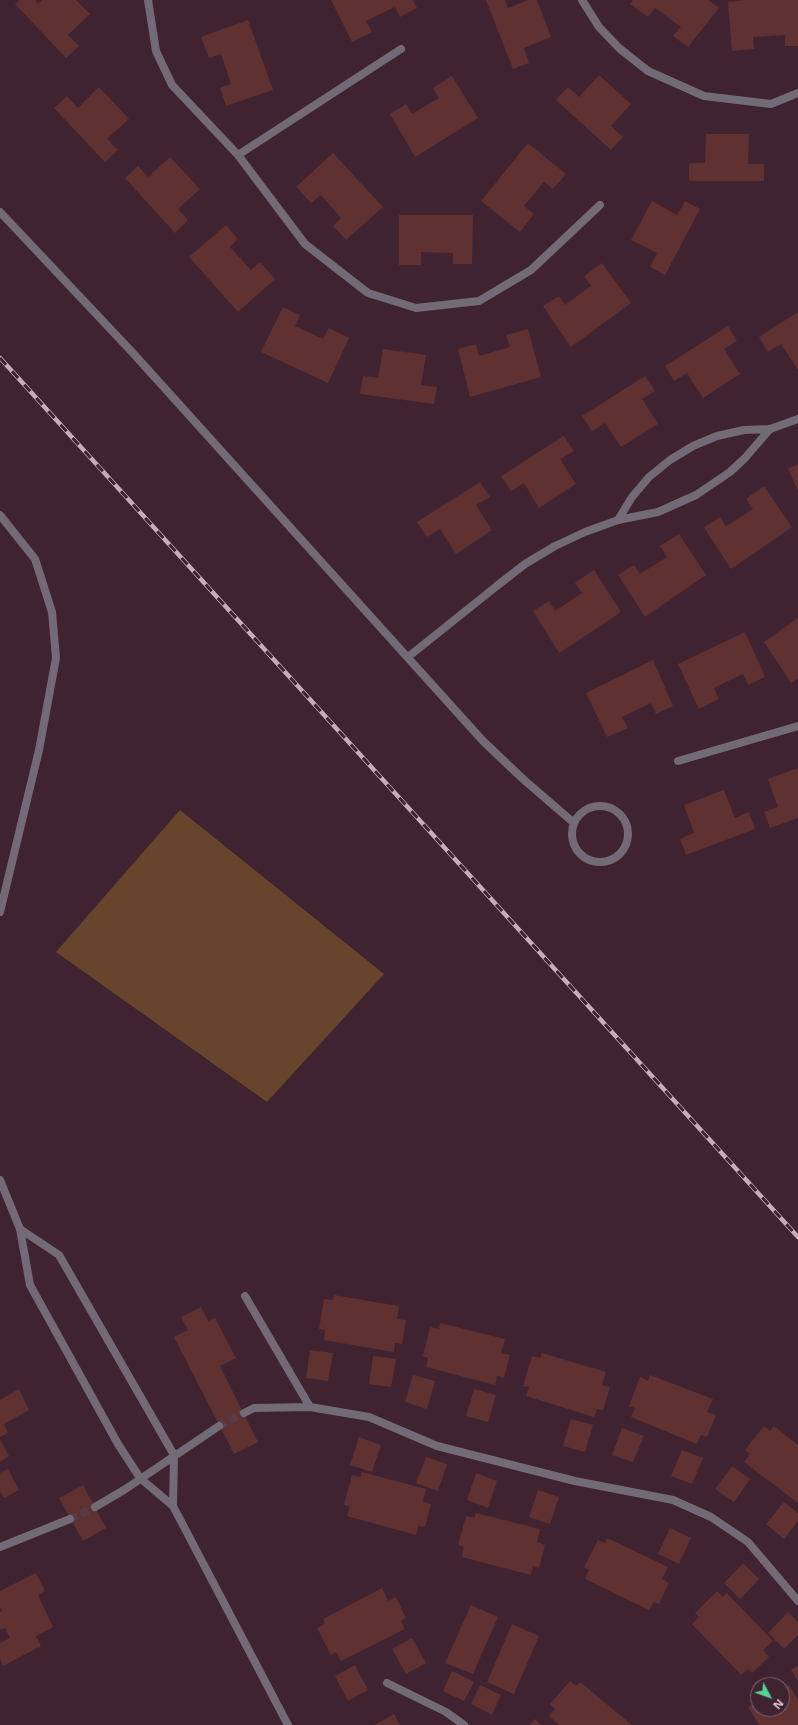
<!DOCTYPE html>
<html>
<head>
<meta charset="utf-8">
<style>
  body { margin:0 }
  #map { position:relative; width:798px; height:1725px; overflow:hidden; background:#3f2331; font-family:"Open Sans",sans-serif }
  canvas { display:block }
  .north { position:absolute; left:750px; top:1677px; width:40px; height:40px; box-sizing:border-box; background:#3f2331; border:1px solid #7f6773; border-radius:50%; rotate:131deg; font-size:11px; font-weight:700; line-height:16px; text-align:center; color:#dfccd5 }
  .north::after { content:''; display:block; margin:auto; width:14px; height:18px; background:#52d397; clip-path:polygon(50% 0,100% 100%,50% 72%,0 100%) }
</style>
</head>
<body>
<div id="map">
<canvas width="798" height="1725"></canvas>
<div class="north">N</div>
</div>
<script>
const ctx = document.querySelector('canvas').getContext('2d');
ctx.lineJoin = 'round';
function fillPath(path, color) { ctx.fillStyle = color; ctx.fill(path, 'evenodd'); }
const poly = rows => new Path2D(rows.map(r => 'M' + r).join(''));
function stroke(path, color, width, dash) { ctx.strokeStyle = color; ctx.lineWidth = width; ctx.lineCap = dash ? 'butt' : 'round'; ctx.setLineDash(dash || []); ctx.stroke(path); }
const green = poly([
  [180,810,384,974,267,1102,56,952]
]);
const building = poly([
  [20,0,35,0,38,4,42,0,76,0,90,14,68,35,79,46,66,58,15,4],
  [331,0,413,0,417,8,400,17,395,7,378,15,366,21,372,32,352,42],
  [486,0,505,0,508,8,528,0,537,0,551,37,524,48,529,63,513,69],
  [633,0,708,0,719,8,688,47,673,36,681,27,655,8,648,17,630,4],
  [747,0,798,0,798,46,785,46,785,35,753,37,754,49,732,51,728,2],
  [248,20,273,90,226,106,220,88,231,84,221,54,209,58,201,37],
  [599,75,631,104,611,126,623,137,611,150,556,100,568,87,579,97],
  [452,76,478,118,415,157,390,114,406,104,412,114,439,98,433,88],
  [99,87,129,119,107,139,118,150,105,162,54,108,67,96,78,108],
  [706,134,749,134,748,164,764,164,764,181,689,181,689,163,705,163],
  [528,143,566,174,553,189,544,182,524,206,534,214,520,232,481,201],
  [333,153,383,207,346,240,333,226,341,218,321,195,311,203,296,187],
  [170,157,200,189,178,209,188,220,175,233,125,178,138,166,148,177],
  [652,201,677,215,685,201,700,209,665,275,650,267,657,253,631,240],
  [399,215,473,215,472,264,453,264,453,253,421,252,421,265,399,265],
  [226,225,238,239,230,247,251,270,260,262,275,279,238,312,189,257],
  [602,263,631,303,571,347,543,306,559,296,565,305,580,294,591,286,584,276],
  [283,307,300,315,295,326,323,339,329,328,349,338,328,383,261,352],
  [798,312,798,370,781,344,768,352,759,337],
  [728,326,737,341,724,349,740,374,703,398,687,373,674,381,665,366],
  [528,329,541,377,470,397,458,349,476,344,479,356,510,347,506,335],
  [383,349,426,355,421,385,437,387,434,404,360,394,363,376,378,378],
  [645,376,655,391,642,399,658,424,621,447,605,423,592,431,582,416],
  [564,436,574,451,560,459,576,484,539,508,524,483,511,491,501,476],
  [798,464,798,491,788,469],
  [480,482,490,497,476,505,492,530,456,554,440,529,427,537,417,522],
  [764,486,792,527,731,569,704,527,720,517,726,526,741,517,753,509,746,499],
  [679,534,706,575,645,617,618,575,634,565,640,574,667,557,660,546],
  [594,570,621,612,559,653,533,611,549,601,555,611,582,593,575,583],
  [798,618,798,678,791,683,764,642],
  [745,632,765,677,748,685,743,674,726,682,714,688,719,699,699,709,678,664],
  [653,660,673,706,656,714,651,703,622,717,628,728,607,737,586,693],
  [798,768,798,818,770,828,764,812,778,807,768,779],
  [724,790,735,818,749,812,755,829,686,855,680,839,694,833,684,805],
  [334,1295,399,1306,397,1319,406,1320,402,1344,395,1343,394,1352,324,1340,325,1330,319,1329,324,1299,333,1300],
  [201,1307,208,1321,215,1318,236,1358,220,1366,258,1442,234,1454,174,1337,188,1330,181,1317],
  [440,1323,505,1339,501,1353,510,1355,504,1378,497,1376,495,1385,426,1367,428,1358,423,1356,430,1327,439,1329],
  [310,1350,333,1353,328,1381,306,1378],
  [542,1353,606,1372,602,1385,610,1387,603,1410,597,1409,594,1417,526,1396,529,1387,523,1386,532,1356,540,1358],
  [373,1356,396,1359,391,1387,369,1384],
  [413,1375,435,1381,427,1409,405,1402],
  [650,1375,713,1399,707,1412,716,1415,707,1437,701,1435,697,1444,631,1417,635,1408,629,1406,640,1377,648,1381],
  [19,1389,29,1410,4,1424,8,1433,0,1437,0,1400],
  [474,1389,496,1395,488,1422,466,1416],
  [571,1419,593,1425,585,1452,563,1446],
  [764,1426,770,1431,774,1426,798,1445,798,1503,744,1462,750,1454,745,1450],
  [622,1428,644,1436,633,1462,612,1455],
  [359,1437,381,1445,372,1472,350,1465],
  [0,1439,9,1456,0,1462],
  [682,1450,703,1458,692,1484,671,1476],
  [426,1457,447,1464,438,1491,416,1483],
  [732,1466,750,1479,734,1502,715,1489],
  [8,1469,19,1490,4,1498,0,1491,0,1473],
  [362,1472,426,1489,423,1502,431,1504,425,1527,418,1526,416,1535,347,1516,350,1506,344,1505,352,1475,360,1477],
  [476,1473,497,1481,488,1508,467,1500],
  [83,1485,106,1528,83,1541,59,1498],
  [538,1490,559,1497,550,1524,529,1517],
  [784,1502,798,1513,798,1521,784,1539,766,1524],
  [476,1513,540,1529,537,1542,545,1545,539,1568,533,1566,531,1575,462,1557,464,1547,458,1545,466,1516,475,1518],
  [670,1528,691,1538,679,1564,658,1554],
  [607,1538,668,1567,662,1579,669,1583,659,1604,654,1602,649,1610,585,1579,589,1570,584,1567,598,1540,605,1543],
  [743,1563,759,1579,740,1599,724,1583],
  [36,1573,45,1591,38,1595,53,1627,36,1636,41,1646,3,1666,0,1659,0,1643,10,1638,5,1628,0,1630,0,1612,2,1611,0,1607,0,1591],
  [382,1588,388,1601,396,1597,406,1618,401,1621,405,1629,341,1661,336,1652,331,1655,317,1628,325,1624,323,1619],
  [717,1591,723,1597,727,1593,773,1641,763,1650,769,1657,752,1673,748,1669,741,1675,692,1624,699,1617,695,1613],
  [471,1605,498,1617,473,1674,445,1663],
  [788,1612,798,1622,798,1635,784,1649,768,1633],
  [512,1624,539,1636,514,1694,487,1682],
  [412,1638,426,1663,406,1674,392,1649],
  [355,1665,368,1690,348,1701,335,1676],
  [798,1666,798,1681,791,1670],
  [452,1671,474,1682,464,1701,443,1691],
  [570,1681,576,1686,580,1682,632,1725,559,1725,549,1716,555,1709,550,1704],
  [780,1681,784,1688,789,1685,798,1700,798,1725,759,1725,748,1707,757,1702,754,1697,758,1694,758,1709,782,1709,782,1685,773,1685],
  [480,1685,501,1695,492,1715,471,1704],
  [394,1714,400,1725,375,1725],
  [535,1719,541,1725,530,1725]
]);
const minorTunnel = poly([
  [219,1426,244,1413],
  [70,1519,95,1507]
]);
const service = poly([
  [148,0,156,51,172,85,238,155,305,244,368,293,416,308,479,301,531,270,600,205],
  [582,0,599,27,619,48,648,71,704,96,771,104,798,93],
  [238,155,401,49],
  [770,429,798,419],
  [498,585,525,564,555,546,585,532,618,520],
  [678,761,798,726],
  [245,1296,310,1407],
  [244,1413,254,1408,310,1407,369,1417,437,1446,575,1481,673,1500,711,1517,748,1542,798,1601],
  [95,1507,124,1490,219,1426],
  [0,1547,70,1519],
  [387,1683,446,1712,464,1725]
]);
const minor = poly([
  [0,212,132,352,483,741,523,779,574,823],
  [0,515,35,559,52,612,56,658,39,750,0,912],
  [618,520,632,497,649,477,670,460,693,446,717,436,744,430,770,429],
  [618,520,658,512,696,495,730,472,745,458,770,429],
  [408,657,498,585],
  '572 834a28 28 0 1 1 56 0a28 28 0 1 1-56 0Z',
  [0,1180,20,1229,30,1285,118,1444,140,1478,173,1506,288,1725],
  [20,1229,59,1255,174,1455,173,1506]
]);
const rail = poly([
  [0,358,798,1237]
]);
fillPath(green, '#66452c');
fillPath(building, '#5f3231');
stroke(minorTunnel, '#573c4a', 8, [8, 4]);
stroke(service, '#726a76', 8);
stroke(minor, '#726a76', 8);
stroke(rail, '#c4afb9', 4.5);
stroke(rail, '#3f2331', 3, [9]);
</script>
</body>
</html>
